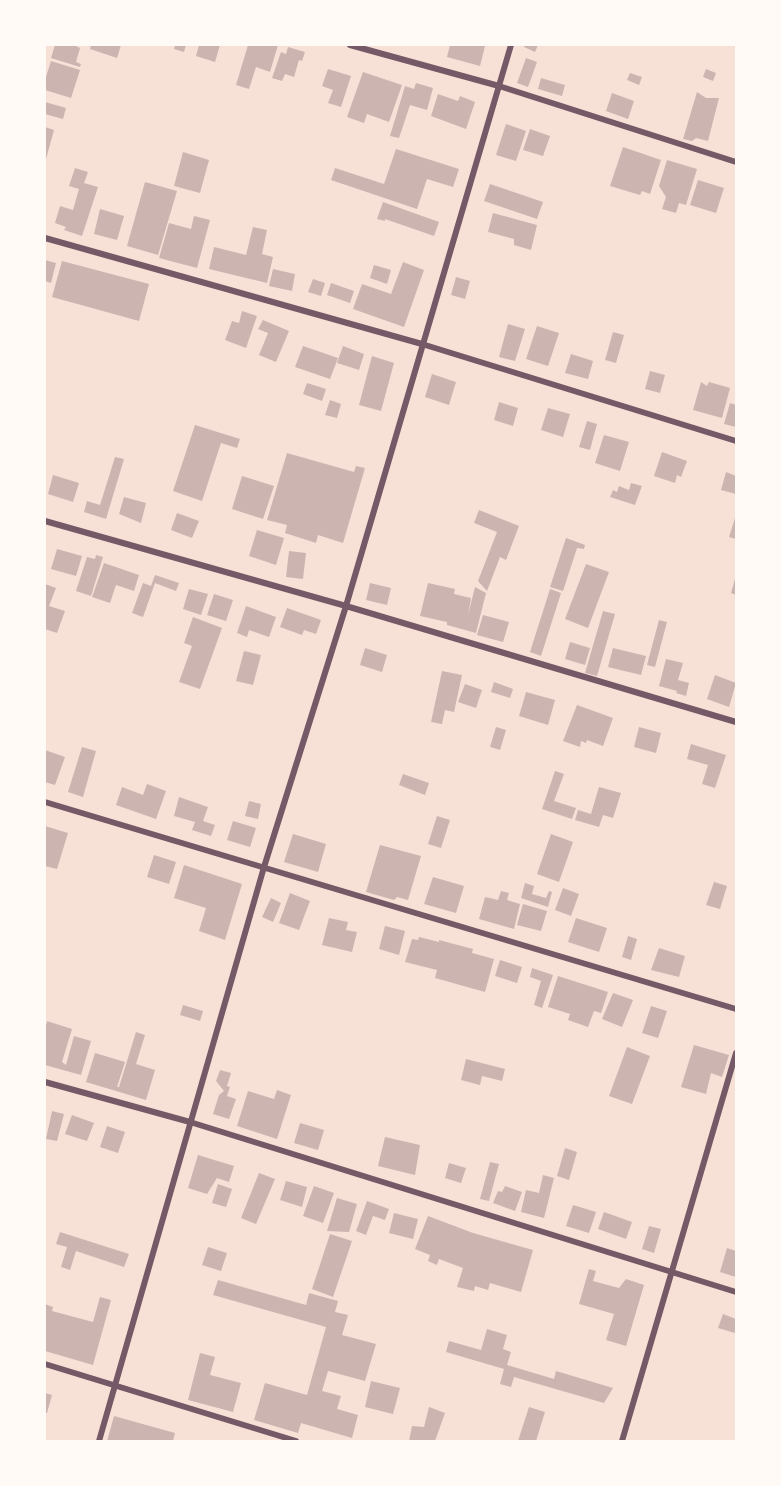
<!DOCTYPE html>
<html>
<head>
<meta charset="utf-8">
<style>
  body { margin:0 }
  #map { position:relative; width:781px; height:1486px; overflow:hidden; background:#f7e1d7; font-family:"Sofia Sans Condensed",sans-serif }
  canvas { display:block }
  .frame { position:absolute; inset:0; border:46px solid #fffaf5; pointer-events:none }
</style>
</head>
<body>
<div id="map">
<canvas width="781" height="1486"></canvas>
<div class="frame"></div>
</div>
<script>
const ctx = document.querySelector('canvas').getContext('2d');
ctx.lineJoin = 'round';
function fillPath(path, color) { ctx.fillStyle = color; ctx.fill(path, 'evenodd'); }
const poly = rows => new Path2D(rows.map(r => 'M' + r).join(''));
function stroke(path, color, width, dash) { ctx.strokeStyle = color; ctx.lineWidth = width; ctx.lineCap = dash ? 'butt' : 'round'; ctx.setLineDash(dash || []); ctx.stroke(path); }
const building = poly([
  [55,45,76,45,76,46,80,48,76,62,81,64,80,67,51,58],
  [91,45,121,45,117,58,90,49],
  [175,45,186,45,184,52,174,49],
  [199,45,220,45,215,62,196,56],
  [248,45,278,45,270,72,256,67,249,89,236,85],
  [450,45,485,46,480,66,447,57],
  [525,45,538,45,535,52,524,47],
  [288,47,305,52,302,61,299,60,294,77,285,74,282,81,272,78,281,52,286,54],
  [526,58,537,62,528,87,517,83],
  [51,61,80,70,71,98,45,90,45,80],
  [328,69,351,76,341,107,328,103,333,90,322,86],
  [706,69,716,73,713,81,703,77],
  [363,72,402,85,389,122,367,114,364,123,347,117],
  [630,73,642,77,639,85,627,80],
  [541,78,565,85,562,96,538,89],
  [416,83,433,88,427,110,410,105,399,138,390,136,405,86,414,89],
  [697,92,706,98,719,98,708,141,696,138,692,141,683,139],
  [612,93,634,101,628,119,606,111],
  [438,94,458,101,460,96,475,102,466,129,431,116],
  [45,102,66,108,63,119,45,114],
  [506,124,526,131,516,161,496,155],
  [45,127,54,130,46,159,45,159],
  [530,129,550,136,543,156,523,150],
  [623,147,661,160,650,194,642,191,640,195,610,186],
  [396,149,459,169,453,187,427,179,417,209,331,180,335,168,384,184],
  [183,152,209,160,200,193,174,186],
  [667,160,697,169,686,205,679,203,676,213,662,209,666,197,659,186],
  [75,168,88,172,84,183,98,187,82,236,64,230,66,227,55,223,60,206,73,210,79,189,69,186],
  [698,180,724,188,716,213,690,205],
  [145,182,177,191,158,255,127,246],
  [490,184,543,202,537,219,484,201],
  [383,202,439,222,434,236,385,219,385,221,377,219],
  [100,209,124,216,117,240,94,234],
  [493,213,537,225,531,250,514,245,514,239,488,232],
  [194,216,210,220,197,268,159,258,169,223,191,229],
  [253,227,267,230,262,254,273,257,267,283,209,269,214,247,246,255],
  [45,260,56,263,51,283,45,281],
  [62,261,149,284,139,321,52,297],
  [403,262,424,270,404,327,353,309,362,284,391,294],
  [374,265,391,270,387,284,370,278],
  [273,269,295,274,292,291,269,286],
  [456,277,470,281,465,299,451,295],
  [313,279,325,283,321,296,308,292],
  [331,283,354,291,350,303,327,295],
  [242,311,257,316,246,348,225,340,232,321,239,323],
  [263,320,289,331,276,362,259,355,268,333,258,329],
  [508,324,525,329,515,361,499,357],
  [537,326,559,333,548,366,526,359],
  [613,332,624,335,616,363,605,360],
  [303,346,338,358,330,379,295,367],
  [343,346,364,354,359,370,337,363],
  [571,354,593,361,588,379,565,373],
  [372,356,394,363,381,411,359,405],
  [650,371,665,375,660,393,645,389],
  [432,374,456,382,449,405,425,397],
  [701,382,707,386,709,382,730,388,722,418,693,410],
  [307,383,326,389,322,401,303,394],
  [330,400,341,404,337,418,325,415],
  [499,402,518,408,513,426,494,420],
  [730,403,736,405,736,427,724,424],
  [548,408,570,414,563,437,541,430],
  [587,421,597,424,590,450,579,447],
  [195,425,240,439,237,448,221,443,202,501,173,491],
  [604,435,629,442,620,471,595,463],
  [662,452,687,461,681,477,677,475,675,483,654,476],
  [287,453,354,472,356,466,365,468,343,543,318,535,316,543,285,533,287,525,267,520],
  [115,457,124,459,106,519,84,512,87,501,100,505],
  [726,472,736,476,736,494,721,490],
  [53,475,79,483,73,502,48,494],
  [242,476,274,486,263,519,232,509],
  [631,483,642,486,635,505,610,497,613,490,617,492,619,486,629,490],
  [124,497,146,503,141,523,119,514],
  [479,510,519,526,506,560,500,557,487,591,478,581,497,532,474,523],
  [177,513,199,521,192,538,171,530],
  [736,515,736,539,729,537],
  [257,530,284,538,276,565,249,556],
  [566,538,585,545,584,549,577,548,563,591,550,587],
  [57,549,82,556,76,576,51,569],
  [289,551,306,553,303,579,286,577],
  [96,555,103,557,91,596,76,591,87,557,95,559],
  [104,563,139,575,134,591,116,585,110,603,92,597],
  [586,564,609,572,588,628,565,619],
  [155,575,179,583,176,591,155,583,143,617,132,613,143,583,151,586],
  [735,579,736,579,736,595,731,593],
  [370,583,391,588,387,605,366,600],
  [428,583,455,589,454,594,471,598,468,615,475,587,486,593,476,633,447,625,447,622,420,616],
  [45,584,56,588,49,606,65,611,57,633,45,629],
  [189,589,208,594,201,615,183,609],
  [550,589,561,593,541,656,530,652],
  [214,594,233,600,226,621,207,615],
  [246,606,276,617,269,637,249,630,247,637,237,633],
  [287,608,321,620,316,634,304,630,302,635,280,627],
  [603,611,615,614,597,676,585,673],
  [483,615,509,622,503,642,477,635],
  [193,617,222,628,200,689,179,682,192,646,184,643],
  [659,620,667,622,655,667,647,665],
  [570,642,590,648,585,665,565,659],
  [365,648,387,655,382,672,360,665],
  [613,648,646,656,641,675,608,667],
  [244,651,261,655,253,685,236,681],
  [666,659,683,663,678,680,689,683,686,696,676,693,677,691,659,686],
  [442,671,462,675,454,712,445,710,442,724,431,722],
  [715,675,736,683,729,707,707,699],
  [494,682,513,689,510,698,491,692],
  [465,684,482,690,476,708,458,702],
  [526,692,555,700,548,725,519,716],
  [577,705,613,718,603,746,587,740,586,743,581,741,580,747,563,741],
  [496,727,506,730,500,750,490,747],
  [639,727,661,733,656,753,634,747],
  [691,744,726,755,715,788,702,784,708,765,687,759],
  [82,747,96,751,83,797,68,792],
  [45,750,65,757,55,785,45,782],
  [555,771,564,774,554,801,576,808,572,819,542,809],
  [403,774,429,783,425,795,399,785],
  [147,784,166,791,156,819,116,805,122,787,143,795],
  [599,787,621,793,613,818,603,815,599,827,575,820,578,810,591,814],
  [179,797,208,807,203,821,215,825,211,836,192,830,195,822,174,816],
  [249,801,261,804,258,819,245,816],
  [437,816,450,820,441,848,428,844],
  [233,821,256,828,250,847,227,840],
  [45,826,68,833,57,869,45,866],
  [293,834,326,844,318,872,284,862],
  [551,834,573,842,559,882,537,874],
  [380,845,421,856,408,900,397,897,394,900,366,892],
  [154,855,176,862,169,884,147,877],
  [184,865,242,884,225,940,199,931,206,908,174,898],
  [433,877,464,886,456,913,424,904],
  [714,882,727,886,720,909,706,905],
  [525,883,534,886,532,894,546,898,549,891,552,892,548,907,521,898],
  [563,888,579,894,571,916,555,910],
  [501,891,509,893,507,900,520,904,514,929,479,919,485,897,498,900],
  [290,893,310,901,299,930,279,923],
  [271,898,281,903,273,922,262,917],
  [523,904,547,911,541,931,517,925],
  [329,918,348,922,346,930,357,932,352,952,322,945],
  [576,918,607,928,599,952,568,942],
  [385,926,405,931,399,955,379,949],
  [628,936,637,939,631,960,622,957],
  [419,937,439,942,439,940,473,949,472,953,494,959,485,992,435,978,437,970,405,962,412,939,418,940],
  [659,948,685,956,679,977,651,970],
  [500,960,522,967,517,983,495,976],
  [532,968,553,975,542,1008,534,1005,541,981,530,977],
  [558,976,608,992,601,1013,594,1011,588,1027,568,1020,570,1014,548,1007],
  [613,993,633,1000,622,1027,602,1019],
  [183,1005,203,1011,200,1021,180,1015],
  [651,1006,667,1011,658,1038,642,1033],
  [47,1021,72,1029,62,1062,66,1065,74,1036,91,1041,81,1075,45,1065,45,1029],
  [136,1032,145,1035,136,1064,155,1070,146,1100,86,1082,95,1053,125,1062,117,1087,119,1087],
  [694,1045,729,1055,722,1077,711,1073,706,1094,681,1087],
  [627,1047,650,1056,632,1104,609,1096],
  [466,1059,505,1069,502,1081,482,1076,480,1085,461,1080],
  [220,1070,231,1073,227,1086,230,1087,227,1096,236,1099,229,1119,213,1114,219,1095,224,1091,216,1081],
  [277,1090,291,1095,277,1139,237,1126,248,1091,274,1099],
  [52,1111,64,1114,57,1141,46,1139],
  [72,1115,94,1123,87,1141,65,1134],
  [300,1123,324,1130,318,1150,294,1143],
  [107,1126,125,1132,118,1153,100,1147],
  [385,1137,420,1145,415,1175,378,1166],
  [565,1148,577,1152,569,1180,557,1176],
  [198,1155,234,1166,229,1182,217,1178,207,1194,188,1188],
  [490,1162,499,1164,489,1201,480,1199],
  [449,1163,466,1168,461,1183,445,1178],
  [259,1173,275,1179,256,1224,241,1218],
  [543,1175,554,1178,544,1218,521,1212,526,1190,539,1193],
  [286,1181,307,1187,302,1207,280,1200],
  [218,1184,232,1189,226,1207,212,1203],
  [314,1186,334,1193,323,1223,303,1216],
  [505,1186,522,1192,515,1211,493,1203,498,1191,502,1192],
  [337,1198,357,1204,349,1232,327,1231],
  [367,1201,389,1209,385,1220,373,1216,366,1235,356,1231],
  [573,1205,596,1212,589,1233,566,1226],
  [604,1212,632,1222,626,1239,598,1229],
  [394,1213,418,1219,413,1239,389,1233],
  [428,1216,473,1233,533,1250,521,1292,490,1283,488,1290,475,1286,474,1291,457,1287,463,1268,439,1259,437,1265,428,1261,430,1255,415,1249],
  [649,1226,661,1229,654,1253,642,1249],
  [60,1232,129,1254,124,1267,76,1251,70,1270,61,1267,67,1247,56,1244],
  [330,1234,352,1241,333,1297,312,1289],
  [208,1247,227,1253,221,1271,202,1265],
  [727,1248,736,1251,736,1277,720,1272],
  [589,1269,596,1271,593,1281,619,1288,626,1279,644,1285,626,1346,606,1340,614,1314,579,1304],
  [218,1280,306,1305,309,1293,338,1301,335,1312,348,1315,342,1335,376,1344,365,1381,328,1371,322,1391,341,1396,337,1409,358,1415,352,1438,301,1423,298,1433,254,1420,265,1383,307,1395,326,1327,213,1295],
  [100,1297,111,1300,93,1365,45,1351,45,1304,53,1307,52,1311,93,1322],
  [723,1314,736,1319,735,1333,718,1328],
  [487,1329,507,1335,503,1349,511,1352,507,1365,554,1379,556,1371,613,1388,604,1403,514,1377,511,1387,500,1384,504,1369,446,1352,449,1341,481,1350],
  [200,1353,215,1357,210,1375,241,1383,233,1412,188,1400],
  [371,1381,400,1388,393,1414,365,1407],
  [45,1393,52,1395,47,1413,45,1413],
  [429,1407,445,1413,435,1441,409,1441,412,1426,424,1427],
  [529,1407,545,1412,536,1441,518,1441],
  [114,1416,175,1433,173,1441,107,1441]
]);
const minor = poly([
  [350,45,499,86,736,162],
  [45,238,422,344,736,441],
  [45,521,346,606,736,722],
  [45,802,736,1009],
  [45,1082,190,1122,736,1292],
  [45,1364,296,1441],
  [99,1441,264,867,346,606,511,45],
  [622,1441,736,1053]
]);
fillPath(building, '#ccb4b1');
stroke(minor, '#755966', 6);
</script>
</body>
</html>
